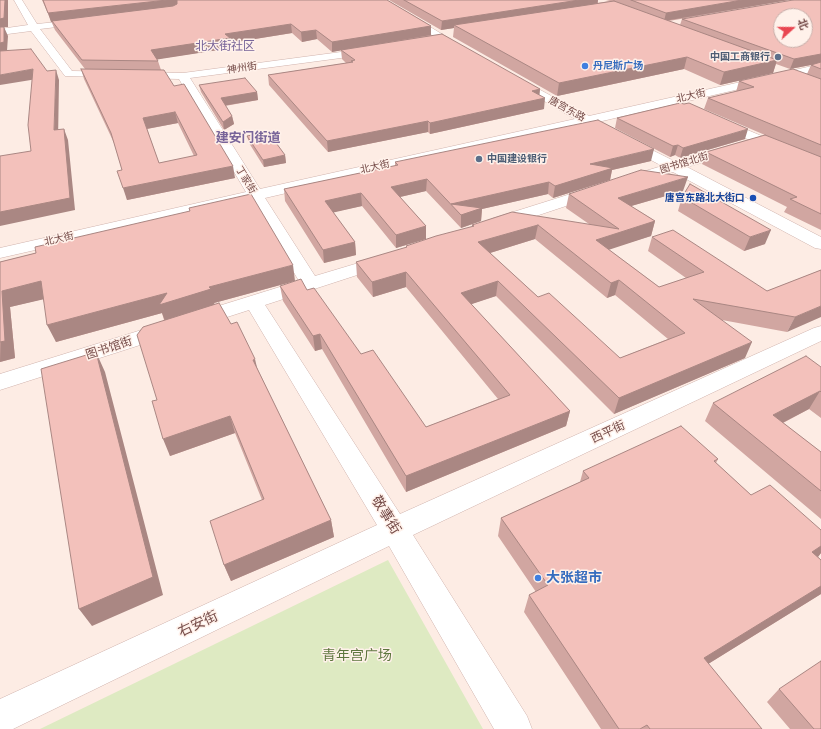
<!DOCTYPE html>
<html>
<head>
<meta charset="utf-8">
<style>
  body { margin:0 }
  #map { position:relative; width:821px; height:729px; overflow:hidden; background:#fdece4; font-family:"Public Sans","Noto Sans SC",sans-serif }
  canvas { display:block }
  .north { position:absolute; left:773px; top:8px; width:40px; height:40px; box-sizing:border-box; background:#fff1ea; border:1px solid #c8afaa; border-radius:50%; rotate:69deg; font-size:11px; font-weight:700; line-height:16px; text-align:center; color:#764c49 }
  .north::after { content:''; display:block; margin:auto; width:14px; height:18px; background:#e94651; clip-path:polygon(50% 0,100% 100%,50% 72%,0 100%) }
</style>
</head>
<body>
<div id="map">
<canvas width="821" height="729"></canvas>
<div class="north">北</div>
</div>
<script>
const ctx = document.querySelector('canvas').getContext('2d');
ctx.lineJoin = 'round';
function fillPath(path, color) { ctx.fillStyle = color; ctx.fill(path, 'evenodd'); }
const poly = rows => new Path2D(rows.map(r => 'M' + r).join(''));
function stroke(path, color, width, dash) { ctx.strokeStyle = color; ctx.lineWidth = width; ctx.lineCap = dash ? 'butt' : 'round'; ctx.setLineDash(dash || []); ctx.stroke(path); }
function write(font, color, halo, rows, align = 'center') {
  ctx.font = font + ' "Public Sans","Noto Sans SC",sans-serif'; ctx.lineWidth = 3; ctx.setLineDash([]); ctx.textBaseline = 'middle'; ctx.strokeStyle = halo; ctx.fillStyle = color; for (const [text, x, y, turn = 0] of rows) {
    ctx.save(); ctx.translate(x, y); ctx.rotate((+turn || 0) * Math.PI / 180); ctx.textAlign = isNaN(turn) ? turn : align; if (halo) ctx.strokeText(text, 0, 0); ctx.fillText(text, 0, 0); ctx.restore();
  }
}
const green = poly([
  [388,560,483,729,40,729]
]);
const minor = poly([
  [14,0,22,0,37,24,85,19,87,21,82,24,40,29,72,71,183,73,371,48,375,49,376,51,371,54,190,78,260,189,575,119,510,81,508,79,510,77,514,76,589,116,821,64,821,70,598,122,599,123,597,126,592,127,585,124,265,198,315,276,385,255,391,256,394,260,391,264,265,305,400,514,814,328,821,326,821,341,413,535,527,716,532,729,494,729,389,546,13,729,0,729,0,699,377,525,249,310,0,390,0,374,299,281,251,201,0,258,0,248,246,192,179,79,65,76,31,31,0,35,0,29,28,25,14,0],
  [376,0,386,0,468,50,467,52,459,52,376,0],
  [719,118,821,161,821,170,714,125,712,122,714,119,719,118],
  [626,137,676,162,728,146,733,145,738,146,740,149,738,152,687,167,821,237,821,249,815,248,673,172,627,186,622,184,619,181,622,178,662,166,621,144,619,141,621,138,626,137],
  [596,186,602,188,604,191,602,194,503,227,497,228,491,227,489,223,491,219,596,186]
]);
const wall = poly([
  [42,0,387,0,431,26,431,35,540,89,539,95,544,109,430,134,428,132,328,152,269,85,268,75,346,63,342,59,341,50,332,52,317,39,302,42,292,33,230,43,231,48,157,59,158,61,161,70,235,178,127,200,122,170,114,143,84,79,81,69,85,69,55,30],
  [178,123,194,156,159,163,147,129],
  [389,0,598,0,598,3,610,1,606,0,789,0,669,21,680,25,682,19,821,0,821,230,784,212,787,207,702,164,706,152,765,135,704,109,708,98,736,92,739,81,807,74,811,65,790,69,776,64,773,73,720,85,684,69,557,96,453,37,454,28,441,30],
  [199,85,257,92,258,100,225,106,232,116,234,124,224,130,201,92],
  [617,118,745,139,680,158,675,155,670,157,615,128],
  [247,136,285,155,286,163,264,167,249,143],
  [651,161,612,170,610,180,553,198,548,194,482,209,481,221,461,228,426,191,400,197,426,226,426,239,396,248,362,206,333,212,355,242,356,255,324,263,285,201,284,189,395,166,395,162],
  [683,191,631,206,655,221,651,236,608,249,659,287,686,278,648,251,652,237,767,291,821,270,787,332,722,320,745,358,614,414,496,296,471,304,570,411,566,426,406,492,322,349,315,351,283,301,280,286,307,290,361,354,426,427,498,399,406,287,373,297,357,277,356,262,406,248,406,246,472,227,472,225,589,224,566,208,569,194],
  [535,239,607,298,615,295,668,339,620,358,538,297,490,253],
  [682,197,765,244,744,251,678,211],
  [189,208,295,281,214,303,257,368,331,520,334,537,231,581,224,565,262,500,235,433,170,456,157,400,164,320,162,313,56,342,43,299,10,307,15,358,0,362,0,262,36,253,190,212],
  [821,367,821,418,809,409,783,423,821,452,821,519,705,421,713,403],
  [718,459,716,463,751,495,821,530,821,553,818,557,821,560,821,594,708,664,762,729,601,729,524,612,529,595,536,592,498,536,501,518,580,482,583,471],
  [779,689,821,729,790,729,767,702]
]);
const shadedWall = poly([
  [5,0,8,0,8,27,4,27,8,36,7,51,0,53,0,19],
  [167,0,178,0,179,7,51,22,48,13],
  [579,0,598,0,597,5,454,25,454,28,441,30,442,21],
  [742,0,789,0,664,21,666,13],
  [291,24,292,33,230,43,231,48,154,60,151,50,225,34],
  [431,26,431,35,332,52,332,42],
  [316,30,317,39,302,42,301,32],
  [821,54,821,63,790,69,794,59],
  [687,57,684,69,557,96,559,83],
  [777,60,773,73,720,85,724,72],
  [33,69,37,79,0,85,0,87,0,75],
  [56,70,59,80,58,141,54,130],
  [540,89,539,99,532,91],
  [257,92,258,100,222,106,221,98],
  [545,98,544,109,430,134,430,123],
  [175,112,178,123,146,129,143,118],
  [232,116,234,124,224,130,223,122],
  [428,121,428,132,328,152,327,141],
  [64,129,68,140,75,210,0,226,0,212],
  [748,129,745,139,680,158,683,148],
  [678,145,675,155,670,157,673,146],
  [654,149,651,161,612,170,610,180,553,198,555,186,590,164],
  [285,155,286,163,264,167,263,160],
  [233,166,235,178,127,200,123,188],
  [688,177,683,191,614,211,618,198],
  [427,179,426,191,391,199,391,187],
  [549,182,548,194,482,209,481,221,461,228,461,215,451,204],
  [361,193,362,206,327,214,325,201],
  [655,221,651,236,593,255,596,240],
  [538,225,535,239,477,257,478,242],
  [426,226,426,239,396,248,396,235],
  [771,230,765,244,744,251,750,237],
  [355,242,356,255,324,263,323,250],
  [293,265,295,281,214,303,215,306,165,321,162,313,56,342,47,325,167,293,209,287],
  [406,272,406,287,373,297,372,282],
  [619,280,615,295,607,298,611,283],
  [41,281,49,298,10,307,15,358,0,362,2,291],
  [498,281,496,296,460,308,461,293],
  [821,306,821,317,787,332,795,317],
  [320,334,322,349,315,351,313,336],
  [752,342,745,358,614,414,619,398],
  [96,352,105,372,163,595,92,626,79,609],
  [255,359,259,376,253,360],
  [820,391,809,409,763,433,773,415],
  [570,411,566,426,406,492,406,476],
  [230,416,235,433,170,456,163,439],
  [331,520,334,537,231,581,224,565],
  [821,546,821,553,817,558,812,552],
  [821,586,821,594,692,674,704,658]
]);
const building = poly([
  [0,0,5,0,4,18,0,19,0,0],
  [43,0,167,0,48,13,43,0],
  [177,0,387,0,431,26,332,42,316,30,301,32,291,24,225,34,230,38,151,50,158,61,82,60,52,21,173,6,177,4,177,0],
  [404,0,579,0,442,21,404,0],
  [631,0,742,0,666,13,631,0],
  [793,0,821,0,821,54,794,59,682,19,793,0],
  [781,16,805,16,805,40,781,40,781,16],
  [614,1,777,60,724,72,687,57,559,83,454,25,614,1],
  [0,27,4,27,4,42,0,43,0,27],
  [442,34,540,89,532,91,545,98,430,123,428,121,327,141,268,75,353,62,351,61,355,60,341,50,442,34],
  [31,49,47,71,56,70,54,130,64,129,70,198,0,212,0,156,31,151,28,125,33,69,0,75,0,51,31,49],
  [821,62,821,69,811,65,821,62],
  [81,69,164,70,174,86,184,84,233,166,123,188,117,171,122,170,111,133,81,69],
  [175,112,197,155,159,163,143,118,175,112],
  [793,69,821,79,821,145,708,98,754,87,739,81,793,69],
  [245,78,257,92,221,98,232,116,223,122,199,85,245,78],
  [680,103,684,104,689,103,748,129,683,148,678,145,673,146,617,118,680,103],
  [598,120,654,149,590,164,613,168,555,186,549,182,451,204,482,208,461,215,427,179,391,187,426,226,396,235,361,193,325,201,355,242,323,250,284,189,398,165,395,162,598,120],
  [268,132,285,155,263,160,247,136,268,132],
  [765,135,821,157,821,214,790,199,797,197,706,152,765,135],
  [641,170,688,177,618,198,655,221,596,240,659,287,704,272,652,237,673,230,767,291,821,270,821,306,795,317,693,299,752,342,619,398,498,281,461,293,570,411,406,476,320,334,313,336,280,286,301,279,307,290,314,288,361,354,373,350,426,427,510,395,406,272,372,282,356,262,407,247,406,246,436,236,474,226,472,225,512,212,619,229,569,194,641,170],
  [538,225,611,283,619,280,685,333,620,358,549,293,538,297,478,242,538,225],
  [690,184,771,230,750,237,682,197,690,184],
  [251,194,293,265,209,287,211,289,159,305,167,293,47,325,41,281,2,291,5,341,0,342,0,262,36,253,35,247,190,211,189,208,251,194],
  [219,303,231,324,237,322,255,359,253,360,331,520,224,565,210,521,264,499,230,416,163,439,152,401,157,400,137,335,143,327,219,303],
  [96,352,153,577,79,609,41,369,96,352],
  [806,356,821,367,821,392,820,391,773,415,821,452,821,491,713,403,806,356],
  [681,426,718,459,714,461,751,495,770,485,821,530,821,546,812,552,821,560,821,586,704,658,762,729,650,729,647,725,640,729,619,729,529,595,548,585,501,518,589,478,583,471,681,426],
  [821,661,821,729,814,729,779,689,821,661]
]);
const markers = [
  [778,57,4,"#5c6f8a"],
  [585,66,4,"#3f7fe0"],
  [479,159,4,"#5c6f8a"],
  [753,198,4,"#1a4fb4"],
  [538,578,4,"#3f7fe0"]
];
const farServicenames = [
  ["中国工商银行",770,57],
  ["中国建设银行",487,159,"left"]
];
const farShopnames = [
  ["丹尼斯广场",593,66]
];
const farStreetnames = [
  ["神州街",242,68,-8],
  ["北大街",691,96,-13],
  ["唐宫东路",567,109,29],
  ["图书馆北街",684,163,-17],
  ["北大街",375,167,-13],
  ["丁家街",246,180,59],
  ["北大街",59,239,-13]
];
const farTransitnames = [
  ["唐宫东路北大街口",745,198]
];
const farQuarternames = [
  ["北大街社区",225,46]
];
const streetNames = [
  ["图书馆街",109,348,-18],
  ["西平街",608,432,-25]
];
const farDistrictnames = [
  ["建安门街道",248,138]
];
const nearStreetnames = [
  ["敬事街",386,515,58],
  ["右安街",198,624,-25]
];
const nearShopnames = [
  ["大张超市",546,578]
];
const nearParknames = [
  ["青年宫广场",357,656]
];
fillPath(green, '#deeac2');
stroke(minor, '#d0b3ad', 1);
fillPath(minor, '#fff');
fillPath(wall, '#d1a6a1');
fillPath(shadedWall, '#aa8783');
fillPath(building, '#f3c1bb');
stroke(building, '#aa8783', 1);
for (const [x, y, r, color] of markers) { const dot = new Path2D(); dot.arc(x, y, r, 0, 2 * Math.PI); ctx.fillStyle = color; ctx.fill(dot); stroke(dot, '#fff1ea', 1.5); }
write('bold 10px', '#4e5e75', '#fff1ea', farServicenames, 'right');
write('bold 10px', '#366cbe', '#fff1ea', farShopnames, 'left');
write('10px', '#764c49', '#fff1ea', farStreetnames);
write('bold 10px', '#164399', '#fff1ea', farTransitnames, 'right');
write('12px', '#786499', '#fff1ea', farQuarternames);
write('12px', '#764c49', '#fff1ea', streetNames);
write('bold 13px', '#786499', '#fff1ea', farDistrictnames);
write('14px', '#764c49', '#fff1ea', nearStreetnames);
write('bold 14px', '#366cbe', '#fff1ea', nearShopnames, 'left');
write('14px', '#5e763e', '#fff1ea', nearParknames);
</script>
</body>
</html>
